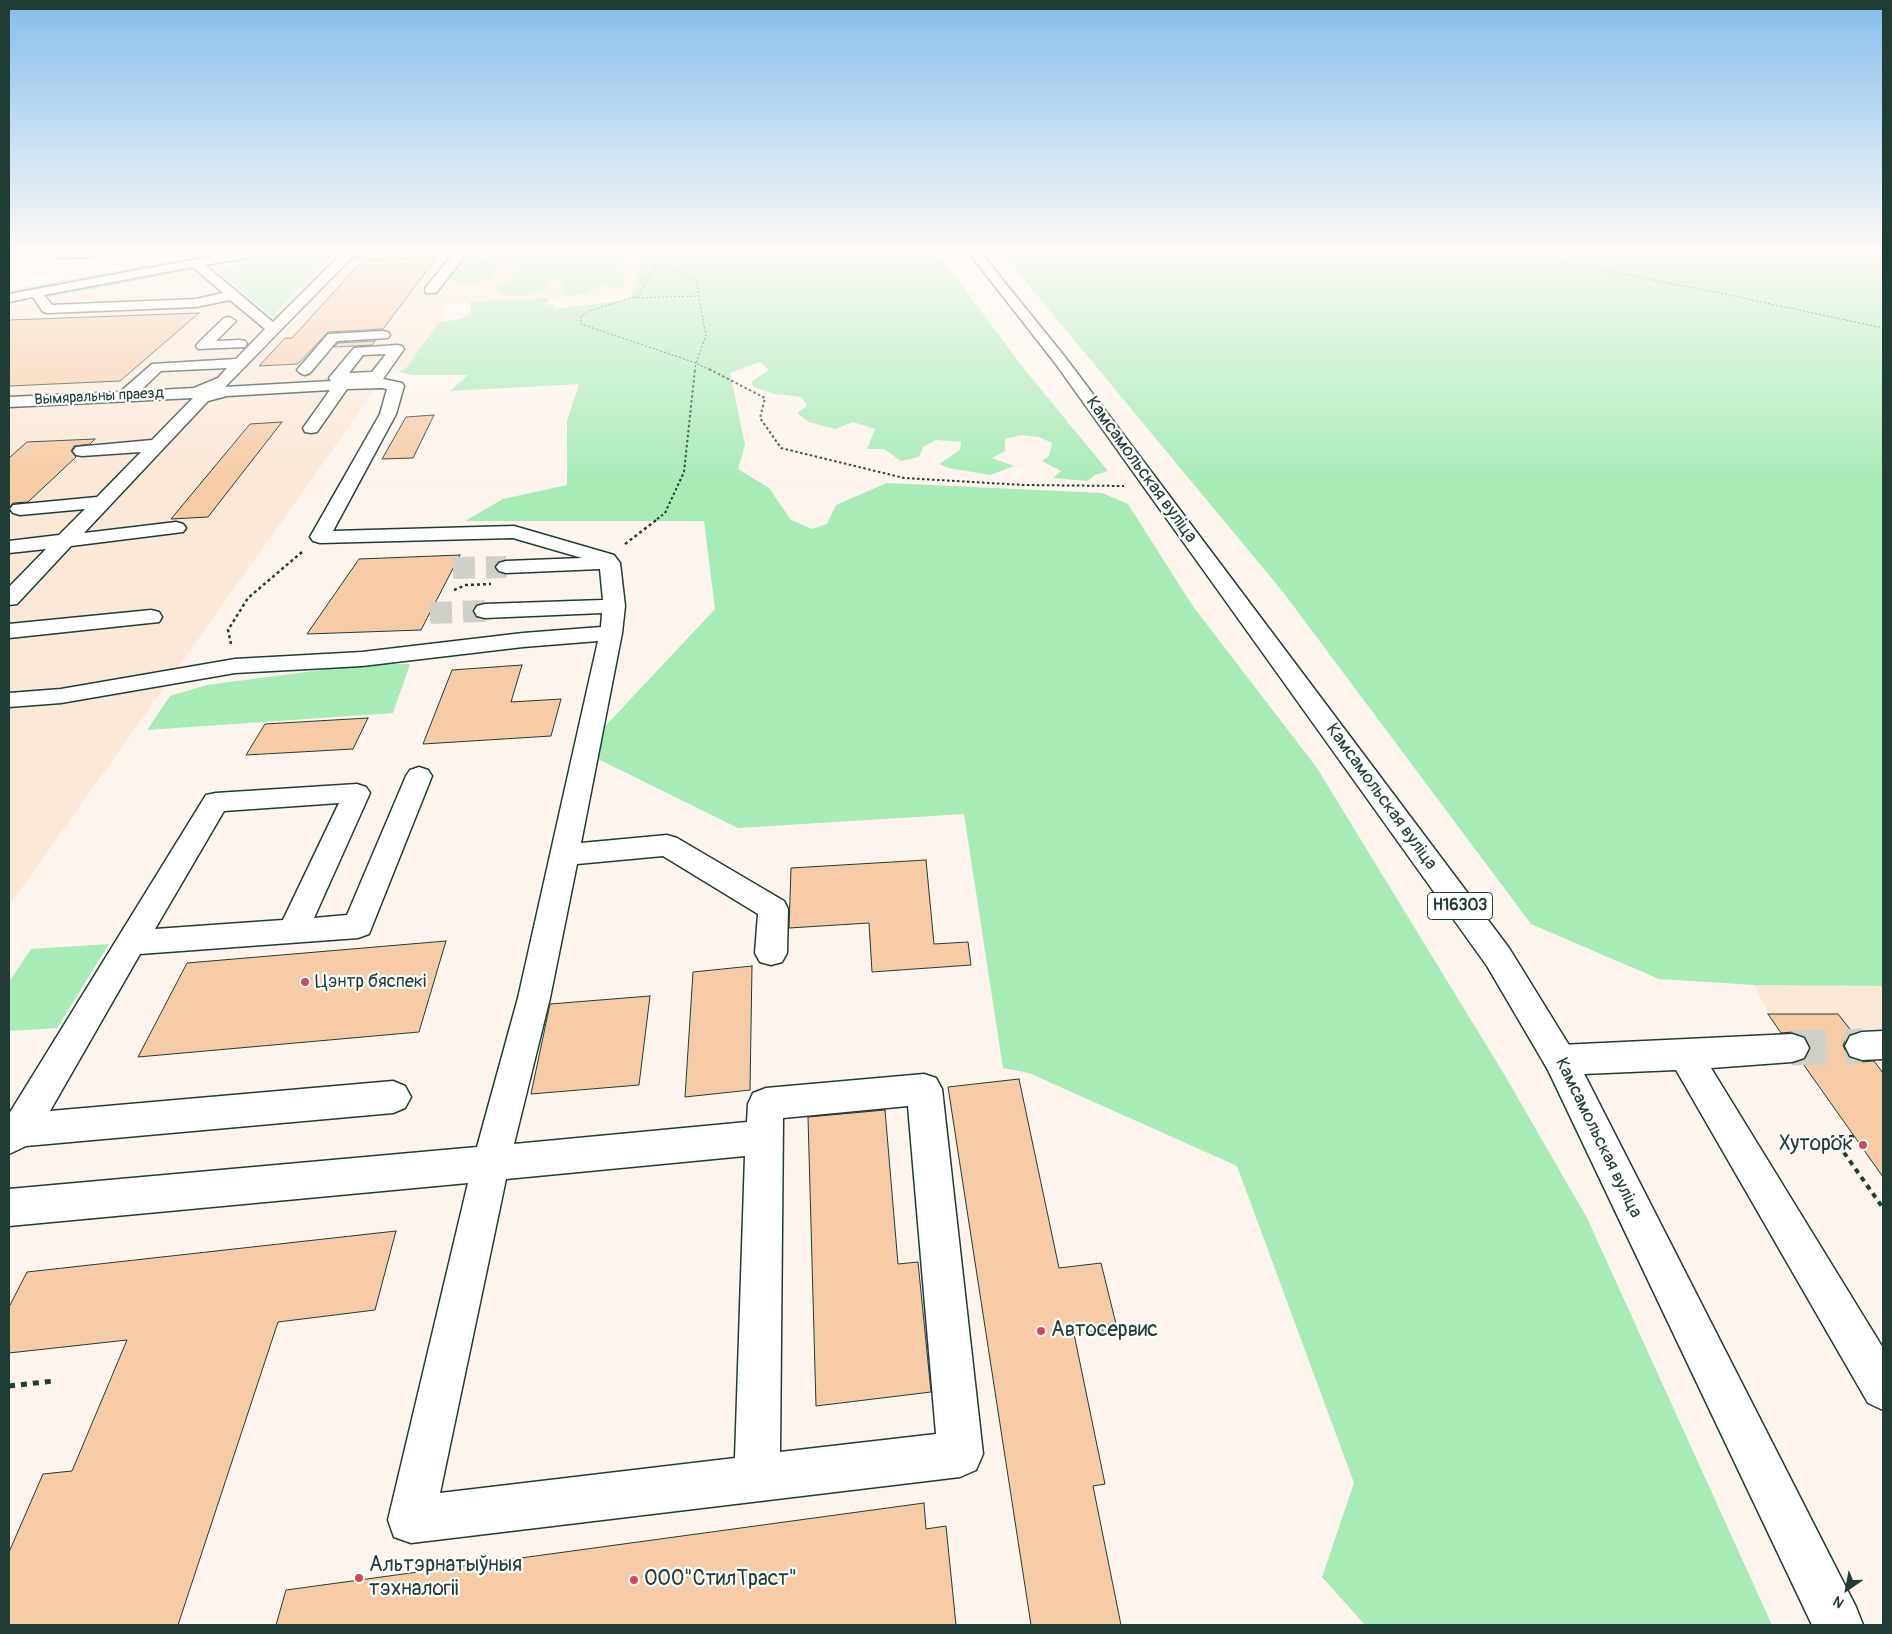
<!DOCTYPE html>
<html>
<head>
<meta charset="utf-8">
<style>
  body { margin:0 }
  #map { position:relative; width:1892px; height:1634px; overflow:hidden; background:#fdf5ed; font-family:Pangolin,sans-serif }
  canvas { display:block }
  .frame { position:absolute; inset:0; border:10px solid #1f3d34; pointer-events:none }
  .north { position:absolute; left:1822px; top:1564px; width:50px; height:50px; -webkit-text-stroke:4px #fff; paint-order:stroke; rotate:213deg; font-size:14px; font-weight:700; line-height:20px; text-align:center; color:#1f3d34 }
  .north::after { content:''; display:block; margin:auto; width:18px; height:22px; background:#1f3d34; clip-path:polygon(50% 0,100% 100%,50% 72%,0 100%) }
</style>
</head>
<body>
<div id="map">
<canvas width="1892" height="1634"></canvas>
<div class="frame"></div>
<div class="north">N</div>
</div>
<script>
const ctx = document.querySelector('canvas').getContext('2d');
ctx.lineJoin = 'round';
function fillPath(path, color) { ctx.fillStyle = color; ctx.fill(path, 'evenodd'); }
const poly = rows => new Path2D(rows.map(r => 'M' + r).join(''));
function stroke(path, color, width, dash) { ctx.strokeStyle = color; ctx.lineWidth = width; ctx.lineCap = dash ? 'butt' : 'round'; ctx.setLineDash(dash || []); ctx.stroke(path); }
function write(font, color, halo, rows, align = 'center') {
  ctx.font = font + ' Pangolin,sans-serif'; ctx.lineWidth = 4.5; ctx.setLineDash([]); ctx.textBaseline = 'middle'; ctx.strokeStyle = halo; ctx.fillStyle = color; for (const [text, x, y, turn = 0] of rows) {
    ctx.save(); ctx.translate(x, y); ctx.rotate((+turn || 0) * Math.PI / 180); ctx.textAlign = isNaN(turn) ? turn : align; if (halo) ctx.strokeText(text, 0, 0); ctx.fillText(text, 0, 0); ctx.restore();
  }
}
const built = poly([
  [334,253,644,253,632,295,449,303,442,311,447,312,407,367,389,370,9,906,9,408,181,400,231,385,299,316,274,314],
  [198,272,264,330,216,380,182,390,9,398,9,307],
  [1754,985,1883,986,1883,1177,1769,1015]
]);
const green = poly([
  [263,253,287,253,209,268,206,266,217,262],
  [297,253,334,253,274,314,280,316,275,319,214,269],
  [476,253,473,257,475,259,485,261,503,255,502,253,584,253,573,258,584,258,595,253,615,253,624,260,623,266,615,270,622,272,625,286,618,288,603,284,586,294,566,296,557,294,564,289,562,283,552,279,542,283,550,288,528,296,502,295,497,288,513,280,510,273,523,269,510,265,498,268,490,278,476,285,449,280,465,254],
  [644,253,932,253,949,268,1025,370,1108,471,1095,475,1087,481,1053,478,1061,471,1042,461,1049,456,1052,443,1039,437,1021,435,1005,439,1005,451,992,458,1014,466,990,475,949,468,939,464,960,450,961,442,936,440,923,447,919,457,901,461,884,449,867,449,875,429,853,422,835,429,809,422,797,413,807,406,802,397,774,394,754,387,751,382,769,370,760,362,730,373,745,445,738,469,769,488,791,520,812,529,827,524,836,505,887,483,1102,493,1128,504,1192,605,1317,768,1504,1074,1587,1218,1772,1625,1365,1625,1322,1577,1354,1483,1237,1166,1029,1073,1003,1068,964,814,738,828,598,759,597,735,715,609,704,521,465,521,503,499,567,485,567,421,579,384,450,391,468,375,412,375,399,372,407,367,439,322,461,319,471,313,470,302,550,298,545,304,554,305,554,309,628,300,632,295],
  [1002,253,1883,253,1883,986,1754,985,1659,979,1531,924,1283,592],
  [147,265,146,267,136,271,9,295,9,290],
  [182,268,196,270,49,298,47,297,57,292],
  [366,664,410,664,393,713,147,730,170,696,207,685],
  [109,944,57,1028,9,1031,9,982,31,949]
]);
const building = poly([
  [437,257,383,329,328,332,298,364,259,366,285,338,292,338,363,260,437,257],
  [199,313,120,381,9,386,9,320,199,313],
  [375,341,372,345,334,347,338,343,375,341],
  [434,415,413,458,382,459,406,417,434,415],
  [282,422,208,517,171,519,250,424,282,422],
  [95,439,90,444,74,446,71,451,76,457,28,502,13,503,9,508,9,458,27,442,95,439],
  [460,555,421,630,307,634,359,559,460,555],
  [522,665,511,702,561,699,551,736,423,744,452,670,522,665],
  [368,718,353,749,246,755,265,724,368,718],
  [926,860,934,944,968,942,971,965,872,972,869,923,789,928,791,868,926,860],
  [446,941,419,1032,138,1057,187,963,446,941],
  [752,966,750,1090,685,1097,693,972,752,966],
  [650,996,639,1085,531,1094,550,1004,650,996],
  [1768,1014,1838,1014,1853,1033,1848,1035,1843,1045,1848,1057,1861,1062,1874,1061,1883,1073,1883,1177,1801,1061,1806,1059,1811,1049,1806,1037,1793,1032,1781,1033,1768,1014],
  [1019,1079,1059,1268,1101,1263,1117,1328,1074,1334,1105,1484,1093,1486,1121,1625,1031,1625,948,1087,1019,1079],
  [885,1110,898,1264,918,1262,931,1392,816,1406,808,1117,885,1110],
  [396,1231,375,1310,278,1322,178,1625,9,1625,9,1552,43,1474,72,1471,127,1340,9,1353,9,1307,27,1272,396,1231],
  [924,1503,926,1529,946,1526,956,1625,276,1625,286,1590,924,1503]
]);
const minorTunnelFar1 = poly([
  [453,568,506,567],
  [430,613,485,611]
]);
const minorTunnel = poly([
  [1792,1048,1862,1046]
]);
const pathFar4 = poly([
  [653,253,650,260,656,270,649,276,640,295,589,311,581,316,581,324,696,363,695,371],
  [1513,253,1710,291,1883,328],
  [270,257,290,253],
  [9,259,18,253],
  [654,264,688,275,696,281,706,336,696,363,712,371],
  [634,298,699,296]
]);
const pathFar3 = poly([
  [709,369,765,398,760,418,781,448,904,478,1024,485,1124,486],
  [657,519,665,513,684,472,695,369]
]);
const pathFar2 = poly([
  [625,544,659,518],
  [454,590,466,585,491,584],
  [231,644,228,630,248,598,302,552]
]);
const pathFar1 = poly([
  [1854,1137,1833,1137,1883,1208]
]);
const path = poly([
  [9,1386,54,1381]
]);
const minor = poly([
  [98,253,92,257,58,258,52,254,98,253],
  [229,253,256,253,250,257,205,265,273,322,342,253,363,253,361,256,352,257,225,387,331,381,329,378,354,348,397,345,402,346,404,349,383,379,402,383,404,386,396,414,333,531,514,526,614,555,620,563,625,606,622,633,581,843,667,835,677,838,784,901,788,909,787,953,782,962,771,965,760,962,755,953,758,914,663,856,577,864,550,998,514,1144,747,1122,748,1104,753,1093,766,1088,924,1074,936,1078,942,1089,983,1454,976,1470,960,1477,411,1543,394,1537,388,1520,468,1183,9,1226,9,1189,477,1147,518,998,598,641,523,647,362,666,235,673,61,703,9,707,9,693,61,689,235,659,362,652,523,633,601,627,602,613,485,618,477,616,474,611,477,606,485,604,603,600,600,569,506,573,499,571,496,567,499,563,506,561,582,558,513,538,320,543,313,541,310,537,380,414,387,389,382,388,347,389,317,432,311,433,305,432,303,428,330,390,227,396,208,401,84,533,176,522,183,524,186,528,183,532,71,546,17,604,9,605,9,587,46,549,9,553,9,541,59,535,85,509,20,515,13,513,10,509,13,505,97,497,141,452,82,456,76,455,73,451,76,447,152,440,193,398,9,407,9,397,120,392,152,364,236,359,265,329,230,300,196,307,48,313,43,312,33,297,9,302,9,294,229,253],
  [193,267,223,293,196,299,52,305,44,295,193,267],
  [386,354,372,372,349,373,363,355,386,354],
  [227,368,218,378,194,388,140,391,161,371,227,368],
  [908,1106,936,1434,780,1452,783,1118,908,1106],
  [745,1156,735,1458,440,1493,506,1179,745,1156],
  [454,253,467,253,436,293,426,293,425,290,426,287,454,253],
  [229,317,236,321,216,341,240,340,245,341,247,344,245,347,198,349,196,346,198,343,224,318,229,317],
  [383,331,388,332,390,335,388,338,337,341,310,373,305,375,300,373,297,370,328,334,383,331],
  [151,610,159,612,162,617,159,622,9,638,9,624,151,610],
  [419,767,428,770,432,776,369,934,358,938,140,954,50,1111,393,1081,405,1086,411,1097,405,1108,393,1113,26,1146,9,1154,9,1114,206,795,216,793,357,784,366,787,370,793,314,918,347,915,406,776,410,770,419,767],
  [339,803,283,920,155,929,224,811,339,803],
  [1883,1031,1883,1059,1862,1060,1850,1056,1845,1046,1850,1036,1862,1032,1883,1031],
  [1792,1034,1804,1038,1809,1048,1804,1058,1792,1062,1711,1068,1883,1348,1883,1410,1868,1403,1676,1070,1560,1075,1548,1070,1543,1060,1548,1050,1560,1045,1792,1034]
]);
const major = poly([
  [969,253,981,253,1065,357,1509,948,1572,1050,1856,1607,1863,1625,1812,1625,1548,1070,1487,966,1055,363,969,253]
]);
const markers = [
  [305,982,5,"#d1495b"],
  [1863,1145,5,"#d1495b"],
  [1041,1331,5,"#d1495b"],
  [359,1578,5,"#d1495b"],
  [634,1580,5,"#d1495b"]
];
const farStreetnames = [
  ["Вымяральны праезд",99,397,-3]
];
const shields = [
  [1460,906,65]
];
const shieldNames = [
  ["Н16303",1460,906]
];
const streetNames = [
  ["Камсамольская вуліца",1141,470,54],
  ["Камсамольская вуліца",1381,797,54],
  ["Камсамольская вуліца",1598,1138,64]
];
const poiNames = [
  ["Цэнтр бяспекі",315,982]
];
const nearPoinames = [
  ["Хуторок",1853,1145,"right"],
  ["Автосервис",1051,1331],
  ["Альтэрнатыўныя",369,1566],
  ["тэхналогіі",369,1590],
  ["ООО\"СтилТраст\"",644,1580]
];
fillPath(built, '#fbe8d7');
fillPath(green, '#a7ebb7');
fillPath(building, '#f6cba5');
stroke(building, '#1f3d34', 1);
stroke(minorTunnelFar1, '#d1d0c8', 22, [22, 11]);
stroke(minorTunnel, '#d1d0c8', 35, [35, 18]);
stroke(minor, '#1f3d34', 3);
stroke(major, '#1f3d34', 3);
stroke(pathFar4, '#1f3d34', 1, [2, 2]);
stroke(pathFar3, '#1f3d34', 2, [2.5, 2.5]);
stroke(pathFar2, '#1f3d34', 2.5, [3, 3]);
stroke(pathFar1, '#1f3d34', 4, [5, 5]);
stroke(path, '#1f3d34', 5, [6, 6]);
fillPath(minor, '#fff');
fillPath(major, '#fff');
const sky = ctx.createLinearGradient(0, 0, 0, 482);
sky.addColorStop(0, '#85beec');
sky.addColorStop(0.52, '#fefaf7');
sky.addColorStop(1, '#fefaf700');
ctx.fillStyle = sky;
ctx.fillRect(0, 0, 1892, 482);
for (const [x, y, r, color] of markers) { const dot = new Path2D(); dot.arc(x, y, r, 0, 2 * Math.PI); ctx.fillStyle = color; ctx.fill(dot); stroke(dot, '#fff', 2); }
write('15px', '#1f3d34', '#fff', farStreetnames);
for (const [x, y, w] of shields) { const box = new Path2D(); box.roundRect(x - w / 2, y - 13.5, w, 27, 4); ctx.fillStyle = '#fff'; ctx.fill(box); stroke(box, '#1f3d34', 1); }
write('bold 16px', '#1f3d34', null, shieldNames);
write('18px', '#1f3d34', '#fff', streetNames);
write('18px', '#1f3d34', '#fff', poiNames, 'left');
write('21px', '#1f3d34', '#fff', nearPoinames, 'left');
</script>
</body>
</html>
